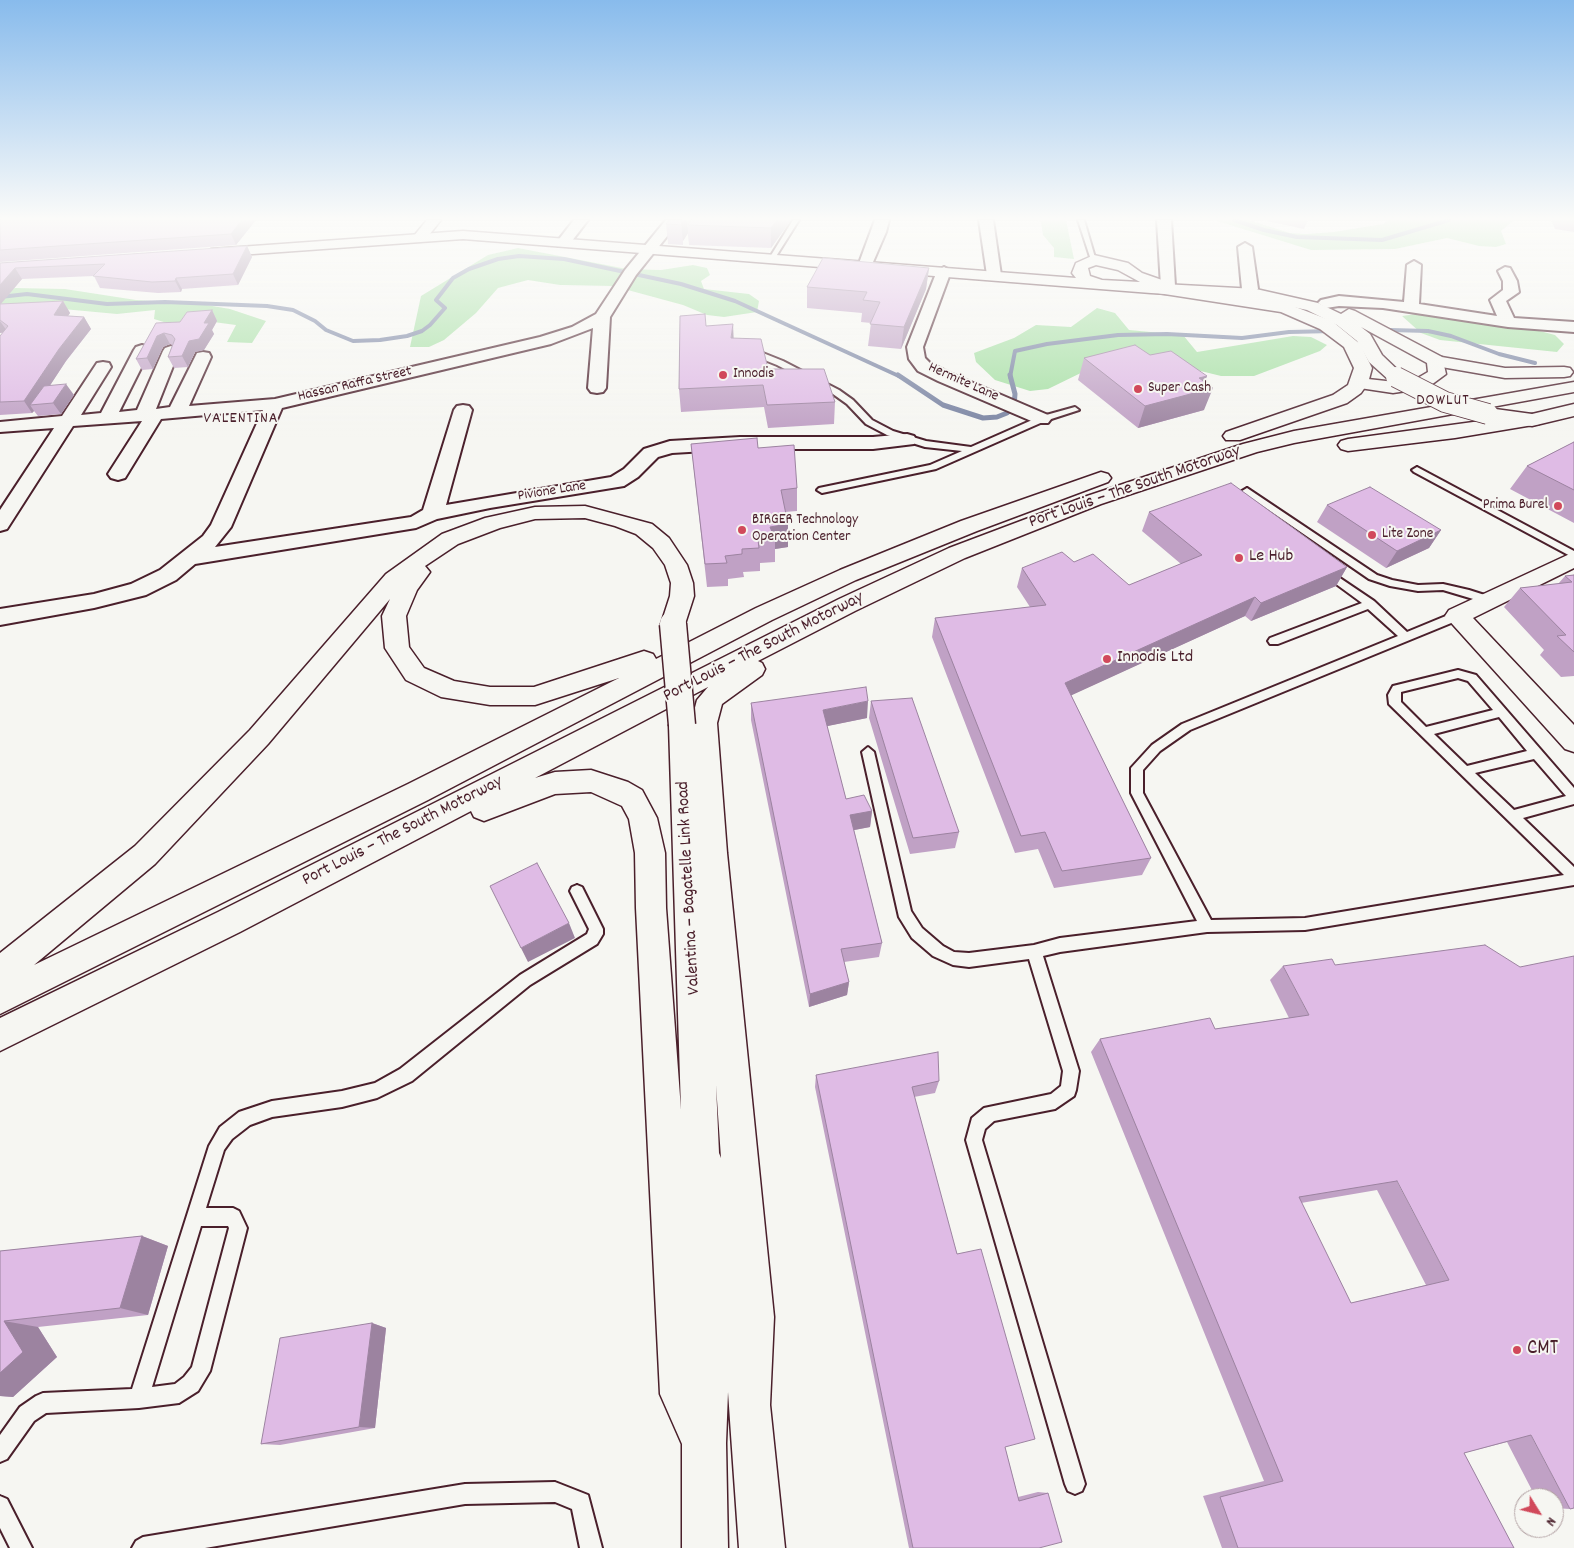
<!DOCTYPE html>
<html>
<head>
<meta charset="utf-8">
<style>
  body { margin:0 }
  #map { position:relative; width:1574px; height:1548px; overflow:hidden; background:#f6f6f2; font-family:Dekko,sans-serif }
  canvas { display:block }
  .north { position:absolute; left:1514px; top:1488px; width:50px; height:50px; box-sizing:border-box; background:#f6f6f2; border:1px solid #b1a0a2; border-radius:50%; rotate:126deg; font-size:14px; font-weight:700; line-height:20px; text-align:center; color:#4a1f2b }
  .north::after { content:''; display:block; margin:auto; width:18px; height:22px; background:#d1495b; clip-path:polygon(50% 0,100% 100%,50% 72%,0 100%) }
</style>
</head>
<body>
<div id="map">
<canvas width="1574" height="1548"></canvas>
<div class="north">N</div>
</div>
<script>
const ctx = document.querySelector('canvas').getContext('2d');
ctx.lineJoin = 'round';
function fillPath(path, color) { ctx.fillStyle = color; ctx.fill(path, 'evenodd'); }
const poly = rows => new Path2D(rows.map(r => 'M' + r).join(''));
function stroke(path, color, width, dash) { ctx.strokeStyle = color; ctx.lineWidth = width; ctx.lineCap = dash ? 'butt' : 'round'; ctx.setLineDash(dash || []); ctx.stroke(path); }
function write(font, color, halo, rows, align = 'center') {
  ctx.font = font + ' Dekko,sans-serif'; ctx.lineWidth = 4; ctx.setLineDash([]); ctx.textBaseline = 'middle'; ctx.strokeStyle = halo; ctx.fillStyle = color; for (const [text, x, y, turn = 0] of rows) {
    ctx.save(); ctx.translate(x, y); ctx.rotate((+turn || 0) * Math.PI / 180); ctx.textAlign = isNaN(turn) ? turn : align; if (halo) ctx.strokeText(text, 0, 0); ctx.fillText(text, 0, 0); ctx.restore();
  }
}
const green = poly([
  [1037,220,1066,220,1074,259,1054,257,1054,248,1043,235,1041,222],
  [1214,220,1248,220,1290,233,1306,234,1334,232,1383,224,1388,220,1514,220,1501,231,1506,244,1496,247,1479,246,1447,238,1395,249,1311,250],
  [518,248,627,269,661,270,693,265,707,268,710,275,701,281,704,289,749,294,759,301,757,312,724,317,707,315,683,305,613,286,560,285,528,280,498,288,476,313,444,340,429,347,410,347,421,296,488,255],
  [15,288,65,289,136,300,201,304,230,309,266,321,252,343,227,342,236,325,206,321,167,323,154,319,155,310,117,314,52,308,0,311,0,292],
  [1097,308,1115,313,1129,330,1183,335,1197,352,1293,336,1311,337,1327,345,1320,351,1254,376,1221,376,1164,362,1089,369,1048,389,1030,391,995,380,976,362,974,353,1014,338,1036,325,1071,327],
  [1416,314,1536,330,1555,335,1564,344,1557,352,1440,340,1421,333,1402,316]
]);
const streamFar1 = poly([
  [1234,220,1264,230,1297,237,1382,240,1449,220],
  [0,297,27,294,107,304,165,302,267,306,293,310,315,321,326,330,353,341,380,340,407,336,422,331,430,325,445,308,436,300,453,278,469,269,498,259,519,256,564,259,681,284,735,301,901,377],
  [1353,329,1428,331,1451,336,1499,354,1535,363],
  [1010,377,1015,351,1047,344,1118,335,1167,334,1242,338,1289,332,1333,331]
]);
const stream = poly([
  [898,375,943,405,983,418,997,417,1007,413,1014,406,1015,394,1010,375]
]);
const service = poly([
  [793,220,799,220,775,258,771,258,770,257,793,220],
  [1078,220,1084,220,1096,261,1091,260,1078,220],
  [747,349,753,349,783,361,839,390,853,400,872,420,893,431,926,441,971,447,1039,417,1075,407,1079,410,1045,421,936,469,822,493,817,490,819,488,930,465,962,451,925,447,887,435,866,424,847,404,833,394,777,365,747,353,747,349],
  [1417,467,1574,551,1574,558,1414,472,1412,470,1417,467],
  [1247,488,1377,575,1392,580,1418,585,1443,584,1469,590,1494,598,1495,600,1490,604,1443,590,1418,591,1390,586,1369,579,1244,493,1242,491,1247,488],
  [1325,568,1374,601,1407,632,1453,613,1461,613,1462,616,1461,619,1190,730,1160,751,1143,770,1143,793,1211,920,1305,918,1564,875,1389,704,1388,695,1393,686,1458,670,1476,675,1574,788,1574,804,1523,818,1574,867,1574,885,1305,930,1207,932,1060,952,1043,956,1079,1071,1076,1090,1074,1096,1055,1109,994,1121,985,1129,982,1140,1085,1484,1082,1491,1075,1494,1068,1491,1065,1484,966,1140,972,1118,984,1108,1051,1094,1061,1086,1063,1071,1029,959,969,967,953,965,933,956,912,938,899,917,862,752,868,747,874,752,911,911,922,928,943,946,954,952,969,953,1034,945,1060,938,1197,921,1131,793,1131,768,1152,745,1182,724,1398,636,1368,609,1278,644,1270,644,1268,641,1270,638,1362,603,1321,573,1320,571,1325,568],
  [1458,678,1468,681,1493,710,1426,727,1401,702,1401,692,1458,678],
  [1499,717,1527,751,1467,766,1434,734,1499,717],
  [1534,759,1566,796,1514,810,1475,773,1534,759],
  [577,885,582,887,603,929,603,934,597,944,530,985,412,1081,377,1098,342,1107,272,1117,250,1125,232,1139,224,1150,206,1208,233,1208,239,1211,247,1228,210,1371,198,1391,179,1403,139,1408,46,1413,34,1421,7,1459,0,1462,0,1435,20,1407,36,1396,43,1393,132,1389,209,1146,220,1127,239,1112,272,1101,342,1091,375,1083,400,1069,520,975,587,934,589,929,570,891,572,887,577,885],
  [201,1226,228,1226,229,1228,192,1367,184,1377,175,1384,152,1387,201,1226],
  [555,1482,588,1495,602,1548,580,1548,572,1509,555,1502,465,1504,205,1548,132,1548,136,1541,143,1537,465,1484,555,1482],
  [0,1496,7,1499,32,1548,10,1548,0,1528,0,1496]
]);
const minor = poly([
  [574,220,588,220,568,246,558,246,556,243,574,220],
  [666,220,680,220,636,275,610,317,606,388,603,392,597,393,591,392,588,388,593,328,551,344,282,408,231,527,215,547,411,517,423,510,454,410,457,406,463,405,469,406,472,410,446,505,611,477,624,469,644,449,670,441,740,437,873,437,907,434,914,436,916,440,914,444,873,449,740,449,672,453,658,457,638,477,624,486,490,508,437,519,416,528,195,564,176,580,146,595,94,608,0,625,0,609,94,594,131,584,160,570,203,536,211,525,263,410,161,419,125,478,118,480,111,478,108,474,142,421,73,426,7,529,0,531,0,510,54,428,0,432,0,422,62,416,97,363,103,362,109,363,111,367,81,415,101,413,134,350,136,347,142,345,148,347,150,350,119,412,137,410,163,351,165,348,171,346,177,348,179,351,156,409,170,407,197,353,203,352,209,353,211,357,189,406,275,399,540,337,572,327,596,314,625,270,666,220],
  [875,220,889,220,886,232,870,269,860,269,858,266,875,220],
  [979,220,993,220,1001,275,999,278,994,279,987,275,979,220],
  [1157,220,1171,220,1175,286,1168,290,1161,286,1157,220],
  [1245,243,1252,247,1258,289,1250,294,1242,289,1238,247,1245,243],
  [1414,261,1421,265,1419,304,1497,316,1490,300,1503,290,1503,281,1498,271,1505,267,1510,268,1517,281,1519,292,1506,301,1514,318,1574,322,1574,332,1508,327,1383,308,1339,306,1326,308,1318,303,1321,300,1339,296,1404,302,1407,265,1414,261],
  [944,267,951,271,923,347,925,358,930,363,950,373,1048,415,1051,419,1048,423,1036,423,938,381,918,371,909,359,907,347,937,271,944,267]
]);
const tertiary = poly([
  [1574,552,1574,568,1473,618,1574,725,1574,752,1565,749,1445,616,1449,610,1574,552]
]);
const secondary = poly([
  [427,220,441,220,425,240,415,240,413,237,427,220]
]);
const primary = poly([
  [463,231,1076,278,1072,273,1076,263,1094,255,1128,263,1142,273,1162,280,1163,284,1256,289,1318,303,1341,314,1349,309,1355,311,1442,357,1446,374,1427,388,1393,393,1353,387,1350,383,1353,379,1359,378,1395,382,1390,381,1369,362,1357,341,1337,325,1307,310,1256,299,1151,293,463,239,211,257,204,253,211,249,463,231],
  [1096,265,1118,270,1140,282,1102,280,1090,276,1088,268,1096,265],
  [1361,327,1427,363,1428,372,1416,379,1398,382,1405,377,1382,355,1370,334,1361,327],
  [1574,404,1574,416,1532,426,1488,420,1481,418,1479,414,1481,410,1488,408,1532,414,1574,404]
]);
const trunk = poly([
  [1151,283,1205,289,1285,303,1332,321,1360,344,1372,368,1368,383,1361,393,1347,403,1240,440,1226,440,1223,436,1226,432,1333,395,1348,385,1354,368,1344,347,1320,329,1281,312,1145,291,1143,288,1145,285,1151,283],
  [1436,356,1505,368,1564,367,1570,368,1573,372,1570,376,1564,377,1505,378,1430,365,1427,361,1430,357,1436,356],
  [1574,382,1574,392,1294,443,1257,452,1101,504,965,558,855,611,758,661,762,663,765,669,762,675,722,704,717,723,727,853,774,1317,770,1405,785,1548,739,1548,728,1392,726,1443,728,1548,682,1548,682,1444,660,1394,636,908,635,853,629,819,622,806,591,792,555,794,484,821,474,817,471,811,240,932,0,1051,0,1018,218,912,839,599,949,548,1087,496,1243,444,1294,431,1574,382],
  [708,687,697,700,692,719,682,715,673,718,669,725,681,1110,666,908,665,853,657,818,642,790,628,782,591,770,555,772,535,778,708,687],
  [716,1085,721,1158,719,1153,716,1085],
  [1532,414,1539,416,1541,420,1539,424,1455,438,1348,451,1341,449,1338,445,1341,441,1348,439,1532,414],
  [1101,472,1108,474,1111,478,1108,482,977,531,856,580,772,620,428,800,0,1014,0,953,135,846,250,730,386,574,442,534,485,518,535,507,585,506,652,524,669,538,687,565,693,583,694,596,685,624,681,630,673,632,665,630,661,624,670,596,671,583,665,565,653,548,636,534,615,526,585,518,535,519,500,528,458,544,425,566,430,572,417,590,406,616,409,647,424,668,454,681,490,687,534,687,644,651,653,654,656,659,756,608,840,570,961,521,1101,472],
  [390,599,382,616,385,648,406,680,441,697,490,705,535,705,619,678,408,784,34,965,155,864,268,744,390,599]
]);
const primaryBridge = poly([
  [1396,377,1445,402,1488,414]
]);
const trunkBridge = poly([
  [673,624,682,725]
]);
const wall = poly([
  [0,220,256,220,236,245,0,262],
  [669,220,791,220,771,248,689,245,687,226,688,233,683,241,683,245,668,244,666,224],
  [1263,220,1308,220,1304,229],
  [1551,220,1574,220,1574,232,1555,229],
  [247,246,252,257,238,285,182,289,181,292,158,293,100,288,94,276,22,279,0,304,63,301,70,313,68,316,84,317,91,329,66,361,50,385,74,395,61,414,38,416,34,411,32,413,0,415,0,336,3,333,0,333,0,263],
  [929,268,926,289,901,349,868,346,871,323,861,322,862,313,807,308,807,287],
  [212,310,217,321,212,330,214,334,204,350,195,352,188,367,174,368,168,357,172,345,170,344,163,347,153,369,142,370,136,359,156,323,180,322],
  [706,326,733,338,768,369,835,402,834,424,768,428,764,407,681,412,679,389],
  [1084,358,1207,376,1204,382,1204,410,1138,428,1078,380],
  [1574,442,1574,523,1510,489,1527,466],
  [691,444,758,448,797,488,797,511,785,512,788,547,775,549,775,562,760,563,760,571,743,572,744,577,728,579,728,586,707,587],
  [1327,505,1441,530,1429,548,1386,568,1317,522],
  [1149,512,1347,567,1336,586,1251,621,1245,616,1071,695,1151,858,1142,875,1054,888,1038,849,1015,853,932,637,935,618,1030,607,1017,587,1022,568,1074,562,1129,585,1181,564,1142,531],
  [1574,575,1574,676,1561,677,1540,655,1544,650,1504,607,1520,588,1558,584,1565,576],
  [871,701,959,832,955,848,910,854,869,718],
  [751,703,867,718,827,726,846,799,872,811,870,827,854,830,882,943,879,957,844,962,849,982,847,995,809,1007,751,720],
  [1283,966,1570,1509,1554,1508,1554,1498,1536,1498,1507,1442,1464,1453,1514,1548,1222,1548,1203,1496,1264,1481,1091,1052,1100,1039,1215,1029,1289,1018,1270,980],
  [1377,1190,1426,1285,1351,1303,1301,1203],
  [816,1075,939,1081,935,1093,914,1097,1018,1497,1038,1492,1048,1493,1039,1548,909,1548,815,1087],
  [142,1236,168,1246,148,1315,38,1327,57,1357,13,1397,0,1396,0,1251],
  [372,1323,386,1328,375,1428,280,1445,261,1444]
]);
const shadedWall = poly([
  [242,220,256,220,236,245,231,234],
  [682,220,687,220,688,233,683,241,681,222],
  [777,220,791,220,771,248,771,228],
  [247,246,252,257,238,285,233,274],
  [15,268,22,279,0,305,0,285],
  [929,268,926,289,901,349,904,327],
  [176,278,182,289,181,292,175,281],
  [63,301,70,313,61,326,54,315],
  [212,310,217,321,212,330,214,334,204,350,195,352,188,367,182,356,189,341,204,323],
  [84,317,91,329,66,361,38,404,30,405,34,411,32,413,24,401,59,349],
  [0,321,7,331,0,333],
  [733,324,734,346,731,338],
  [164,333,170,344,163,347,153,369,147,358,157,336],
  [1207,376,1201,391,1213,388,1204,410,1138,428,1145,406,1199,378],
  [66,384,74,395,61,414,53,403],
  [788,524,788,547,775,549,775,539,770,527],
  [1441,530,1429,548,1386,568,1397,551],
  [1347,567,1336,586,1251,621,1261,603],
  [1255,597,1245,616,1059,701,1065,683],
  [868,701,867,718,823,727,823,710],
  [872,811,870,827,849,831,850,815],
  [569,923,575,938,528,962,521,948],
  [849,982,847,995,809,1007,810,994],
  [142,1236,168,1246,148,1315,120,1308],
  [4,1321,38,1327,57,1357,13,1397,0,1396,0,1373],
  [372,1323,386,1328,375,1428,359,1427]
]);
const building = poly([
  [0,220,242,220,231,234,0,250,0,220],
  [669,220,682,220,681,222,682,225,666,224,669,220],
  [691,220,777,220,771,228,688,225,691,220],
  [247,246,233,274,176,278,175,281,152,282,93,276,105,264,15,268,0,285,0,263,247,246],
  [823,258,929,268,904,327,870,324,880,302,863,300,867,292,807,287,823,258],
  [63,301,54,315,84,317,59,349,24,401,0,402,0,336,8,326,0,320,0,304,63,301],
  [212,310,204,323,209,323,199,339,189,341,182,356,168,357,175,339,172,335,164,333,157,336,147,358,136,359,156,323,180,322,187,312,212,310],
  [705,314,706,326,733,324,731,338,761,339,768,369,824,369,835,402,767,405,763,385,679,389,680,316,705,314],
  [1135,345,1150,355,1171,351,1207,376,1199,378,1213,388,1145,406,1084,358,1135,345],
  [66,384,53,403,30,405,44,386,66,384],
  [757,438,758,448,794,445,797,488,781,490,788,524,770,527,775,539,758,540,759,548,742,549,742,554,725,556,727,563,705,564,691,444,757,438],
  [1574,442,1574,490,1527,466,1574,442],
  [1231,483,1347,567,1261,603,1255,597,1065,683,1151,858,1062,871,1045,832,1021,836,935,618,1046,605,1022,568,1062,552,1074,562,1093,554,1129,585,1202,555,1149,512,1231,483],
  [1370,487,1441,530,1397,551,1327,505,1370,487],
  [1574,575,1574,652,1557,636,1566,635,1520,588,1572,582,1565,576,1574,575],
  [866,687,868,701,823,710,846,799,864,795,872,811,850,815,882,943,841,949,849,982,810,994,751,703,866,687],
  [912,698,959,832,913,838,871,701,912,698],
  [537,863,569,923,521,948,490,886,537,863],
  [1485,945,1520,967,1574,956,1574,1508,1570,1509,1531,1435,1464,1453,1514,1548,1238,1548,1220,1497,1283,1481,1100,1039,1210,1018,1215,1029,1309,1015,1283,966,1332,959,1335,965,1485,945],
  [1397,1181,1449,1280,1351,1303,1299,1197,1397,1181],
  [938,1052,939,1081,912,1087,957,1254,981,1249,1035,1439,1005,1447,1019,1501,1048,1493,1062,1542,1039,1548,913,1548,816,1075,938,1052],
  [142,1236,120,1308,4,1321,23,1352,0,1373,0,1251,142,1236],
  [372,1323,359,1427,261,1444,280,1338,372,1323]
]);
const markers = [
  [723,375,5,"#d1495b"],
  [1138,389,5,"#d1495b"],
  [1558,506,5,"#d1495b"],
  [742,530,5,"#d1495b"],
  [1372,535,5,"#d1495b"],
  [1239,558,5,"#d1495b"],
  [1107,659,5,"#d1495b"],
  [1517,1350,5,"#d1495b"]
];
const farPoinames = [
  ["Innodis",733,375],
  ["Super Cash",1148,389],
  ["Prima Burel",1548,506,"right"],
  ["BIRGER Technology",752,521],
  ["Operation Center",752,538],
  ["Lite Zone",1382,535]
];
const farStreetnames = [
  ["Hermite Lane",963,383,24],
  ["Hassan Raffa Street",355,385,-13],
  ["Pivione Lane",552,492,-9]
];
const farNeighbourhoodnames = [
  ["DOWLUT",1443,402],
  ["VALENTINA",241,420]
];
const streetNames = [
  ["Port Louis – The South Motorway",1135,488,-19],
  ["Port Louis – The South Motorway",764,648,-27],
  ["Port Louis – The South Motorway",403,832,-27],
  ["Valentina – Bagatelle Link Road",690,888,-93]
];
const poiNames = [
  ["Le Hub",1249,558],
  ["Innodis Ltd",1117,659]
];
const nearPoinames = [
  ["CMT",1527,1350]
];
fillPath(green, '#a6dfa4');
stroke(streamFar1, '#7983a2', 4);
stroke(stream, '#7983a2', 5);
stroke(service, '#4a1f2b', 4);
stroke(minor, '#4a1f2b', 4);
stroke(tertiary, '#4a1f2b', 3);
stroke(secondary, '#4a1f2b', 3);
stroke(primary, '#4a1f2b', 3);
stroke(trunk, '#4a1f2b', 3);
fillPath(service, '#f6f6f2');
fillPath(minor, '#f6f6f2');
fillPath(tertiary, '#f6f6f2');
fillPath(secondary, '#f6f6f2');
fillPath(primary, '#f6f6f2');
fillPath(trunk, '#f6f6f2');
stroke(primaryBridge, '#4a1f2b', 22, []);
stroke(trunkBridge, '#4a1f2b', 29, []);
stroke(primaryBridge, '#f6f6f2', 20);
stroke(trunkBridge, '#f6f6f2', 26);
fillPath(wall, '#c0a1c5');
fillPath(shadedWall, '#9c83a0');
fillPath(building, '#dfbbe5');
stroke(building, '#9c83a0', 1);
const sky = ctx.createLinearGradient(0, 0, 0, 437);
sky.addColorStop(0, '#88bbec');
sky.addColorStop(0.5, '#fbfbf9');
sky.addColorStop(1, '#fbfbf900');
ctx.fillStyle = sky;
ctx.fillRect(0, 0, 1574, 437);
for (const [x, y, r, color] of markers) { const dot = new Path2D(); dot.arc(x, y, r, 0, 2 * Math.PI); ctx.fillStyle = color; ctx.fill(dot); stroke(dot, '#f6f6f2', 2); }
write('15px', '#4a1f2b', '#f6f6f2', farPoinames, 'left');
write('15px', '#4a1f2b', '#f6f6f2', farStreetnames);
ctx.letterSpacing = '1px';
write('16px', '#4a1f2b', '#f6f6f2', farNeighbourhoodnames);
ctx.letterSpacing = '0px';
write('18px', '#4a1f2b', '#f6f6f2', streetNames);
write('18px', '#4a1f2b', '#f6f6f2', poiNames, 'left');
write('21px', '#4a1f2b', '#f6f6f2', nearPoinames, 'left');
</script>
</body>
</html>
